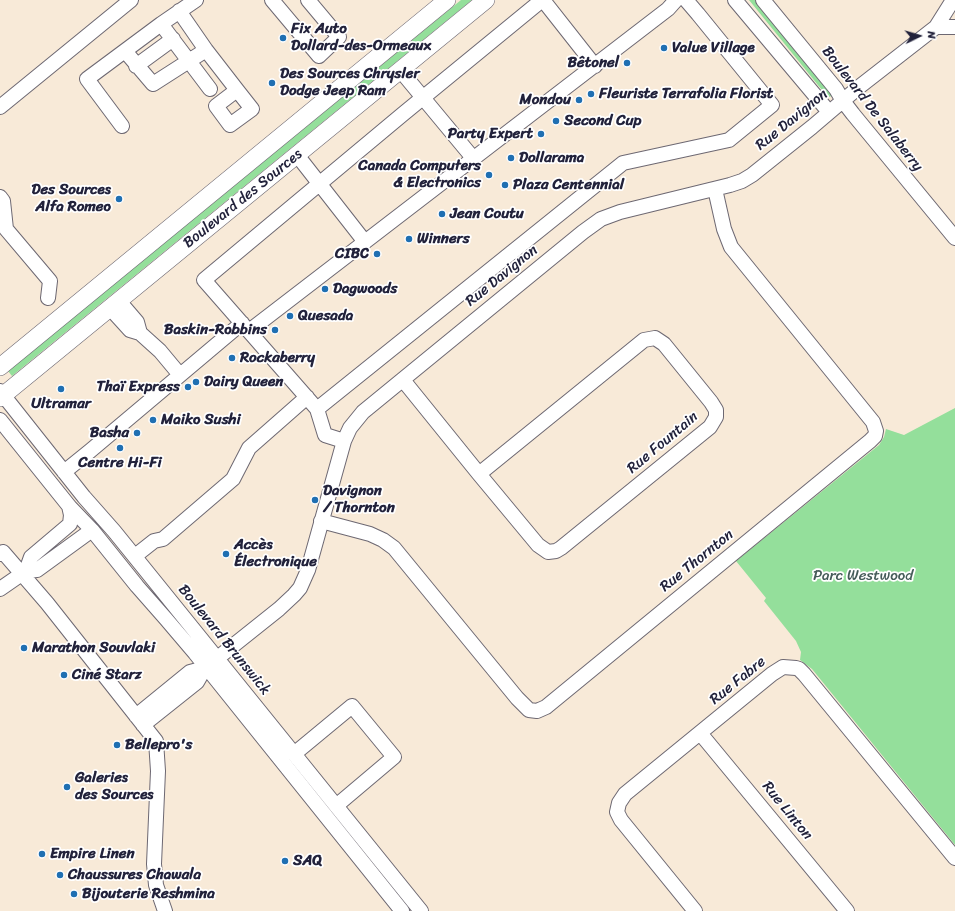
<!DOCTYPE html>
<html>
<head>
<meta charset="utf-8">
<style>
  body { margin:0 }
  #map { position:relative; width:955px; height:911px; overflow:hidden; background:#f8ead8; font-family:Sriracha,sans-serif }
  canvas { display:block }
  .north { position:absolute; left:899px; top:16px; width:40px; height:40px; -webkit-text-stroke:3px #fff; paint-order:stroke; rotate:85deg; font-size:11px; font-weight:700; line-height:16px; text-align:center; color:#22223b }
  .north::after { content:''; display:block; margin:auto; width:14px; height:18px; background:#22223b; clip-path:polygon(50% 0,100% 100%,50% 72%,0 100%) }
</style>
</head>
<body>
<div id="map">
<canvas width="955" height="911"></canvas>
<div class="north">N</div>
</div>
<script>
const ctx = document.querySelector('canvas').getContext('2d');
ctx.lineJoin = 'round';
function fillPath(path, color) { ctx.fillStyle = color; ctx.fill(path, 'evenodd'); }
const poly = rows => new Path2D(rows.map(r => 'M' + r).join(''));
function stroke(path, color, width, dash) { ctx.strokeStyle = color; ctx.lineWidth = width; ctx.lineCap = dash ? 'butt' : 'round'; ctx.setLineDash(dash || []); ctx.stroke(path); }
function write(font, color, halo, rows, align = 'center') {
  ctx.font = font + ' Sriracha,sans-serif'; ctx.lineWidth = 3.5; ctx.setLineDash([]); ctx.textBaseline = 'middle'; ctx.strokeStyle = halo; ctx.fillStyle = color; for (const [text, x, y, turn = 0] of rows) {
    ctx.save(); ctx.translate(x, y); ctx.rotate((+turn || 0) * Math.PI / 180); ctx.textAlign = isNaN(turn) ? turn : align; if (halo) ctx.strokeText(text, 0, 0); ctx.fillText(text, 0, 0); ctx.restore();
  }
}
const green = poly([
  [461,0,472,0,12,376,8,371],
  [749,0,755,0,760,6,832,94,830,97,826,95],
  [955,408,955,845,812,669,800,660,801,652,796,641,764,601,766,598,736,561,879,445,884,437,886,429,904,435]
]);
const minor = poly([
  [196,0,161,24,210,89],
  [272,0,319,56,339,37,308,0],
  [543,0,595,66],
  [735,0,829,112],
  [763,0,836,89,843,101,853,114,955,238],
  [179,11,206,50,237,90,252,109,230,125,216,106,237,90],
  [936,27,955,27],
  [125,51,153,84,206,50],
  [136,66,173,39],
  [400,70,473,158],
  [0,107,131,0],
  [122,126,87,79,161,24],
  [297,155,365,242],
  [0,197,3,201,6,229,50,281,48,298],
  [119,301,137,322,140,333],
  [110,308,130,330,140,333,160,351,180,375],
  [249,331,668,9,676,0],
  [403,380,479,474,538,545,548,552,556,551,561,548,710,427,716,417,716,410,711,402,664,344,655,338,644,340,479,474],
  [0,391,84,497,114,531,421,911],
  [317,409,623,163,729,140,772,105,698,14,686,0],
  [0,420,69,506,92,530,137,586,166,619,195,653,402,911],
  [344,441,325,435,317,409,204,280,403,114,542,0],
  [64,472,90,451,242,323],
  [321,521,370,534,383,540,394,548,517,698,529,710,537,711,546,707,870,441,875,436,876,431,873,422,731,247,724,229,715,189],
  [0,554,3,552,47,603,156,741,158,771,154,864,156,885,165,911],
  [135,556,154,541,163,539,233,479,249,448,307,397],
  [26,571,31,557,70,524,71,515,69,506],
  [0,589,26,571,37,570,92,530],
  [136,716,190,672,205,668],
  [143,725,197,682,205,668,279,609,294,595,300,588,308,570,344,441,350,428,363,412,583,232,601,219,620,212,730,185,742,181,752,175,812,127,859,87,936,27,953,0],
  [700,733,847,911],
  [294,754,352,706,394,757,336,806],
  [695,911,621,820,617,812,619,803,625,794,772,674,783,667,796,668,799,669,804,674,955,858]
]);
const major = poly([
  [0,367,447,0],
  [0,398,486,0]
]);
const markers = [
  [283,38,4,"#1f6fb2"],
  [664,48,4,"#1f6fb2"],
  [627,63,4,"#1f6fb2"],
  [272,83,4,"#1f6fb2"],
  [591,94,4,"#1f6fb2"],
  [579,100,4,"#1f6fb2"],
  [556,121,4,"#1f6fb2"],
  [541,134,4,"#1f6fb2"],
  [511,158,4,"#1f6fb2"],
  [489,175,4,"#1f6fb2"],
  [505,185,4,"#1f6fb2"],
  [119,199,4,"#1f6fb2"],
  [442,214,4,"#1f6fb2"],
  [409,239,4,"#1f6fb2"],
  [377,254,4,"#1f6fb2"],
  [325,289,4,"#1f6fb2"],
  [290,316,4,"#1f6fb2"],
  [275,330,4,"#1f6fb2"],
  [232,358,4,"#1f6fb2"],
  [196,382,4,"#1f6fb2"],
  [188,387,4,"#1f6fb2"],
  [61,389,4,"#1f6fb2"],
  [153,420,4,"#1f6fb2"],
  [137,433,4,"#1f6fb2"],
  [120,448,4,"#1f6fb2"],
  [315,500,4,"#1f6fb2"],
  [226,554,4,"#1f6fb2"],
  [24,648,4,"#1f6fb2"],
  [64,675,4,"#1f6fb2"],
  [117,745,4,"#1f6fb2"],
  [67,787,4,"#1f6fb2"],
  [42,854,4,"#1f6fb2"],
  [285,861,4,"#1f6fb2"],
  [60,875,4,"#1f6fb2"],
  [74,894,4,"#1f6fb2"]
];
const poiNames = [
  ["Fix Auto",291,29],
  ["Dollard-des-Ormeaux",291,46],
  ["Value Village",672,48],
  ["Bêtonel",619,63,"right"],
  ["Des Sources Chrysler",280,74],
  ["Dodge Jeep Ram",280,91],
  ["Fleuriste Terrafolia Florist",599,94],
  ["Mondou",571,100,"right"],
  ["Second Cup",564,121],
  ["Party Expert",533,134,"right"],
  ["Dollarama",519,158],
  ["Canada Computers",481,166,"right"],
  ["& Electronics",481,183,"right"],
  ["Plaza Centennial",513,185],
  ["Des Sources",111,190,"right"],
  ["Alfa Romeo",111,207,"right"],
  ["Jean Coutu",450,214],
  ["Winners",417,239],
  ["CIBC",369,254,"right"],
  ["Dagwoods",333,289],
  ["Quesada",298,316],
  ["Baskin-Robbins",267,330,"right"],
  ["Rockaberry",240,358],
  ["Dairy Queen",204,382],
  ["Thaï Express",180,387,"right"],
  ["Ultramar",61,404,"center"],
  ["Maiko Sushi",161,420],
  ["Basha",129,433,"right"],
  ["Centre Hi-Fi",120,463,"center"],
  ["Davignon",323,491],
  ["/ Thornton",323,508],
  ["Accès",234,545],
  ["Électronique",234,562],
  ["Marathon Souvlaki",32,648],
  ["Ciné Starz",72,675],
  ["Bellepro's",125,745],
  ["Galeries",75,778],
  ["des Sources",75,795],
  ["Empire Linen",50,854],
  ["SAQ",293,861],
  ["Chaussures Chawala",68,875],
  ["Bijouterie Reshmina",82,894]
];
const streetNames = [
  ["Boulevard De Salaberry",872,109,52],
  ["Rue Davignon",792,120,-39],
  ["Boulevard des Sources",243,199,-39],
  ["Rue Davignon",502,276,-39],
  ["Rue Fountain",663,443,-40],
  ["Rue Thornton",697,561,-39],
  ["Boulevard Brunswick",224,640,51],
  ["Rue Fabre",738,681,-39],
  ["Rue Linton",787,811,51]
];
const parkNames = [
  ["Parc Westwood",863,576]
];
fillPath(green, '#94df9b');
stroke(minor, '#6d6872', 16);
stroke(major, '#6d6872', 18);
stroke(minor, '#fff', 14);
stroke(major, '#fff', 17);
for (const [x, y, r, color] of markers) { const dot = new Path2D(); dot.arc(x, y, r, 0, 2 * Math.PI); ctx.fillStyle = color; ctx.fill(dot); stroke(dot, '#fff', 1.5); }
write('bold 15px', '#22223b', '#fff', poiNames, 'left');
write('15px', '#22223b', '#fff', streetNames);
write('15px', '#445b58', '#fff', parkNames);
</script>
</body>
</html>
